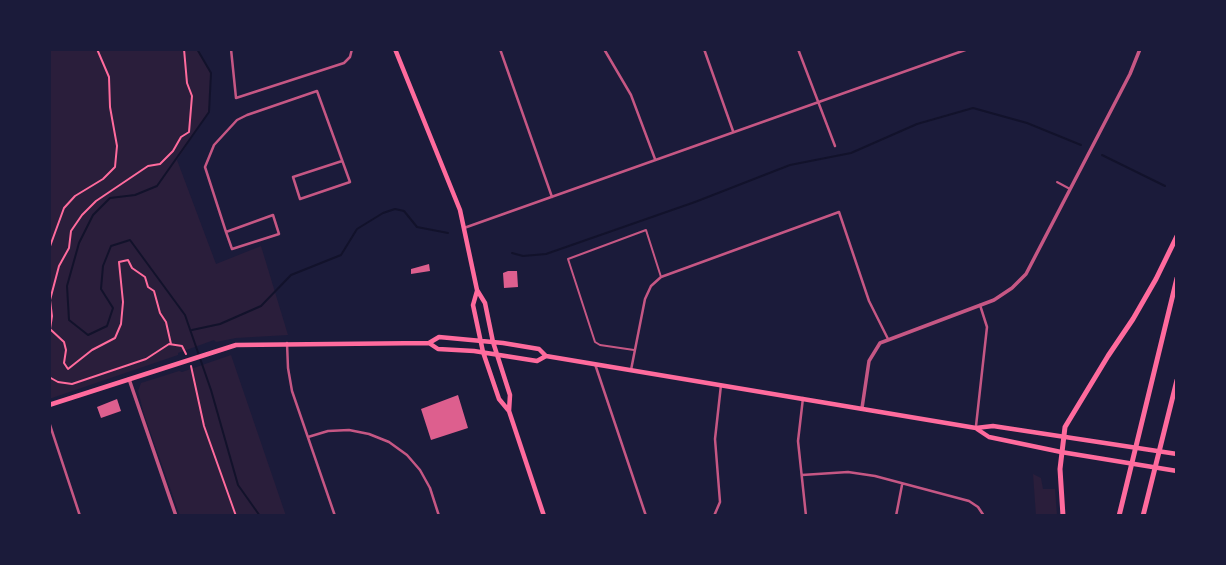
<!DOCTYPE html>
<html>
<head>
<meta charset="utf-8">
<style>
  body { margin:0 }
  #map { position:relative; width:1226px; height:565px; overflow:hidden; background:#1b1b3a; font-family:"Titillium Web",sans-serif }
  canvas { display:block }
  .frame { position:absolute; inset:0; border:51px solid #1b1b3a; pointer-events:none }
</style>
</head>
<body>
<div id="map">
<canvas width="1226" height="565"></canvas>
<div class="frame"></div>
</div>
<script>
const ctx = document.querySelector('canvas').getContext('2d');
ctx.lineJoin = 'round';
function fillPath(path, color) { ctx.fillStyle = color; ctx.fill(path, 'evenodd'); }
const poly = rows => new Path2D(rows.map(r => 'M' + r).join(''));
function stroke(path, color, width, dash) { ctx.strokeStyle = color; ctx.lineWidth = width; ctx.lineCap = dash ? 'butt' : 'round'; ctx.setLineDash(dash || []); ctx.stroke(path); }
const green = poly([
  [49,49,197,49,211,73,209,112,177,160,216,264,261,246,288,335,236,338,216,342,214,340,178,353,178,355,49,399],
  [231,355,286,516,180,516,144,414,138,391,141,383,179,371,182,372],
  [1033,474,1041,478,1043,489,1055,489,1057,516,1036,516]
]);
const stream = poly([
  [197,49,211,73,209,112,157,186,135,195,110,198,93,215,79,243,67,286,69,320,88,335,107,326,113,308,101,289,103,266,111,246,130,240,185,315,211,390,238,485,260,516],
  [1102,155,1165,186],
  [512,253,523,256,546,254,695,202,790,165,851,153,917,124,973,108,1027,123,1081,145],
  [192,330,220,324,261,306,291,275,341,255,357,229,383,213,395,209,404,211,417,227,448,233]
]);
const building = poly([
  [429,264,430,271,411,274,411,269],
  [508,271,517,271,518,287,504,288,503,273],
  [458,395,468,428,431,440,421,409],
  [117,399,121,411,101,418,97,407]
]);
const path = poly([
  [49,249,64,208,75,196,103,179,115,167,117,146,110,107,109,77,97,49],
  [171,344,166,322,160,313,154,291,148,287,145,277,132,268,128,260,119,262,123,302,121,324,115,338,92,350,68,369,64,363,66,350,64,342,50,329,52,316,50,300,59,266,69,248,71,231,82,215,96,201,148,166,160,164,173,151,181,137,189,132,192,96,187,83,184,49],
  [191,366,204,426,236,516],
  [49,377,58,382,72,384,146,359,169,344,182,346,186,354]
]);
const service = poly([
  [1057,182,1070,189],
  [634,350,600,345,595,342,568,259,646,230,661,277]
]);
const minor = poly([
  [231,49,236,98,344,63,350,57,352,49],
  [500,49,552,197],
  [604,49,631,95,655,159],
  [704,49,733,131],
  [798,49,835,146],
  [464,228,968,49],
  [226,232,273,215,279,234,232,249,226,232,205,167,214,145,237,120,247,115,317,91,350,182,300,199,293,177,342,161],
  [287,343,288,368,292,391,335,516],
  [595,364,646,516],
  [631,370,645,299,651,286,661,277,839,212,869,301,888,339],
  [803,398,798,441,806,516],
  [49,422,80,516],
  [976,426,987,327,980,305],
  [308,437,328,431,349,430,369,434,389,442,407,455,420,470,430,488,439,516],
  [802,475,848,472,875,476,969,501,978,507,984,516],
  [714,516,720,502,715,439,721,385],
  [896,516,902,485]
]);
const tertiary = poly([
  [129,379,176,516],
  [862,408,869,361,880,343,994,300,1012,288,1026,274,1130,74,1140,49]
]);
const secondary = poly([
  [395,49,460,210,477,290,485,303,493,342,510,395,509,411,544,516],
  [477,291,473,305,483,352,499,399,509,411],
  [429,343,438,349,474,351,537,361,546,356],
  [49,405,236,345,429,343,439,337,503,343,539,349,546,356,976,428,993,426,1177,454],
  [977,429,989,437,1061,452,1177,471]
]);
const motorway = poly([
  [1063,516,1060,469,1065,427,1108,356,1133,319,1156,279,1177,236],
  [1119,516,1177,278],
  [1143,516,1177,380]
]);
fillPath(green, '#2a1e3b');
stroke(stream, '#12122b', 2);
fillPath(building, '#dd5f8e');
stroke(path, '#ff6b9d', 2);
stroke(service, '#c65784', 2);
stroke(minor, '#c65784', 2.5);
stroke(tertiary, '#c65784', 3.5);
stroke(secondary, '#ff6b9d', 4.5);
stroke(motorway, '#ff6b9d', 5);
</script>
</body>
</html>
